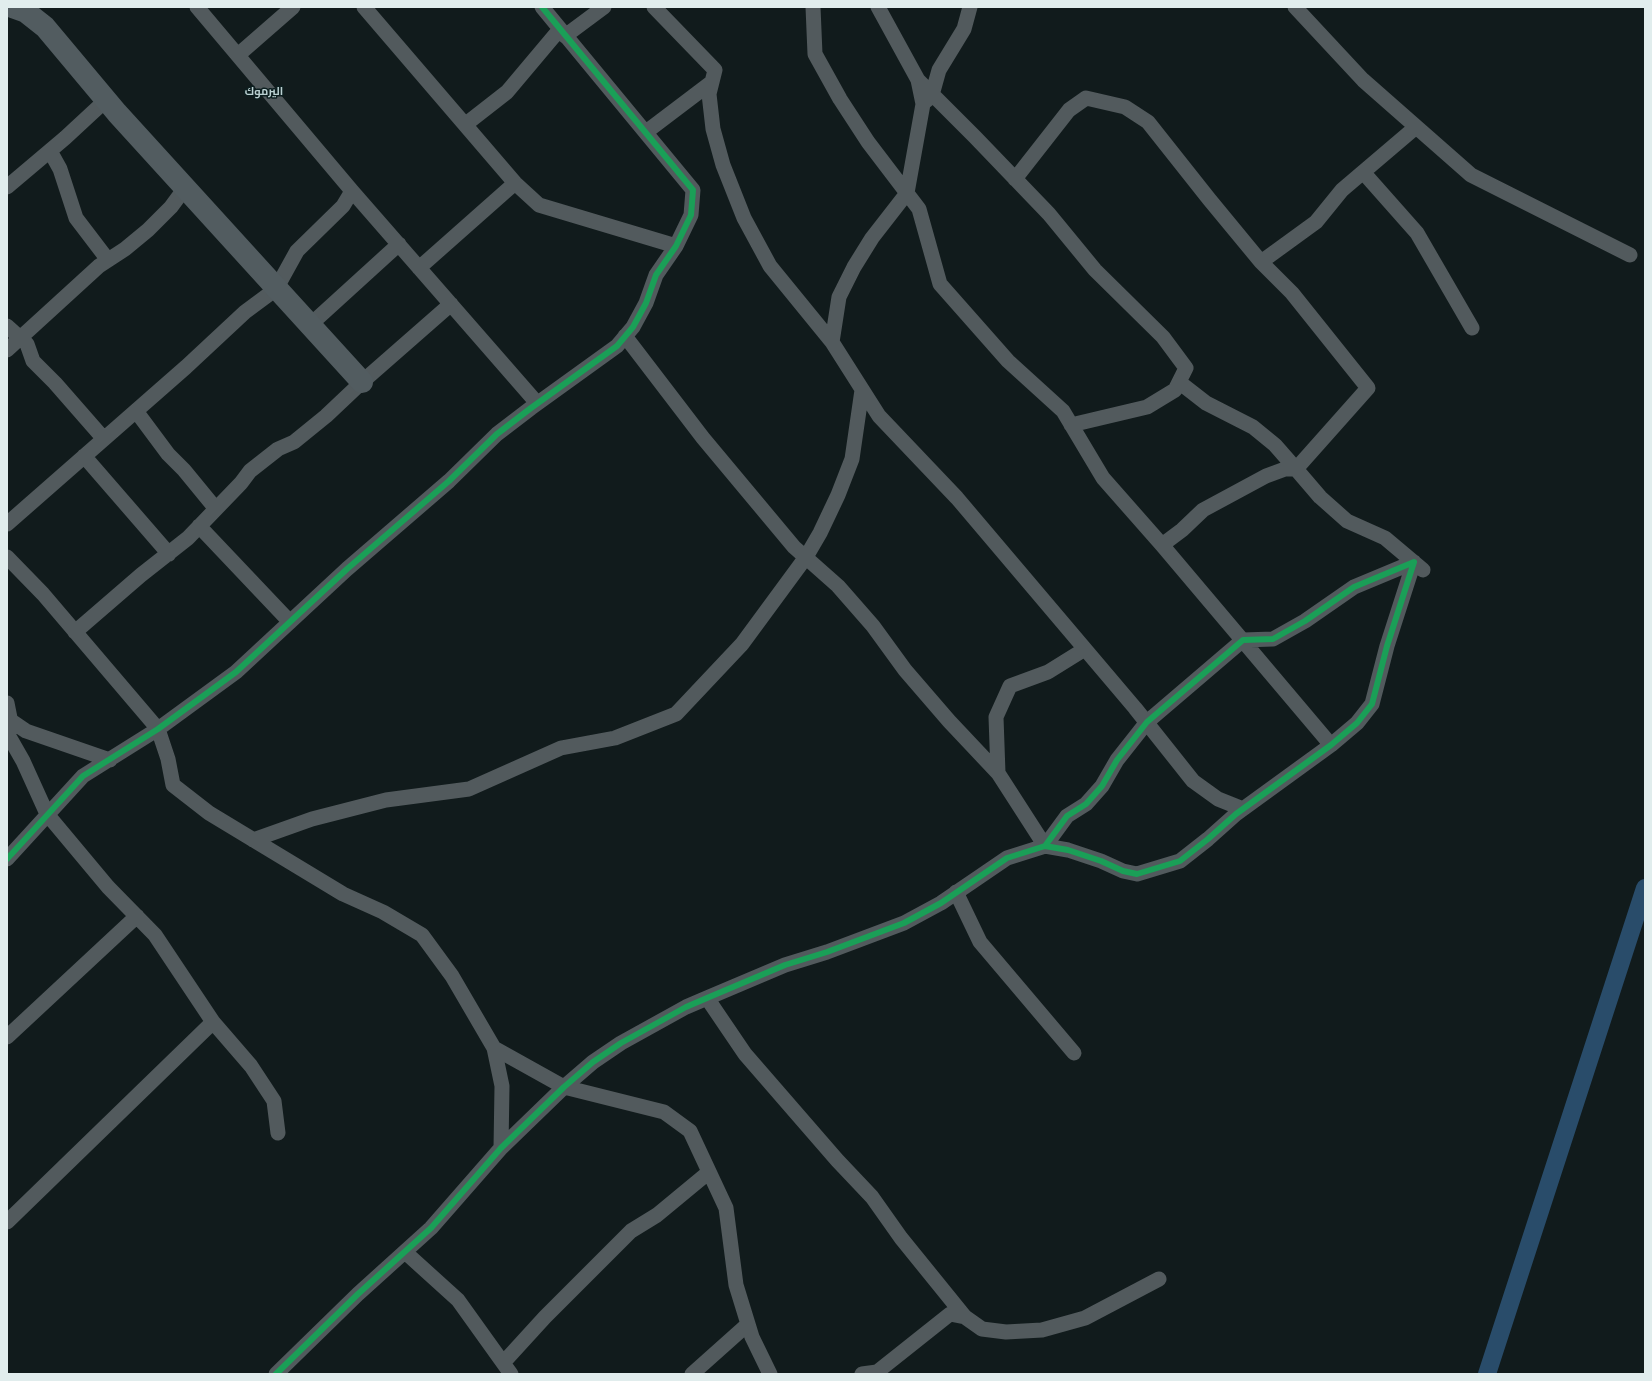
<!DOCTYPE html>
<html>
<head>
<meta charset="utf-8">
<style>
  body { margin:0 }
  #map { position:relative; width:1652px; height:1381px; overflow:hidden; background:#111b1c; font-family:"IBM Plex Sans",sans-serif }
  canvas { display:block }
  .frame { position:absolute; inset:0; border:8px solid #e1eded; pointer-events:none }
</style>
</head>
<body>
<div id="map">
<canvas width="1652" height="1381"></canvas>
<div class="frame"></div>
</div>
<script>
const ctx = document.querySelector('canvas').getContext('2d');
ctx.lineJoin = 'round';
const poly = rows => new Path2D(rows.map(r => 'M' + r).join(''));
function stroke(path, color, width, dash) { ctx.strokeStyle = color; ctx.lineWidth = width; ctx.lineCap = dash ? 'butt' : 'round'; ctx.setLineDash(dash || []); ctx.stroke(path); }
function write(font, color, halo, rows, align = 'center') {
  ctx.font = font + ' "IBM Plex Sans",Cairo,sans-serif'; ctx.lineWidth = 3; ctx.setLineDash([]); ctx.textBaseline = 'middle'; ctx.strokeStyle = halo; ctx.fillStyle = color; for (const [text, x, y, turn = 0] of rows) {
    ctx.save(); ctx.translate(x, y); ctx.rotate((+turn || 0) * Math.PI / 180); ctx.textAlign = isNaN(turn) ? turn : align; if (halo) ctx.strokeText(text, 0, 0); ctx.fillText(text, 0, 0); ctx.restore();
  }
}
const canal = poly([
  [1487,1374,1645,888]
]);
const street = poly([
  [197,7,352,191,537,403],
  [364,7,515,183,539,205,676,246],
  [654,7,715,70,709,94,713,129,723,165,744,218,770,266,832,342,879,416,957,498,1135,708,1193,781,1218,799,1243,809],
  [813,7,815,54,840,99,868,142,919,209,940,284,1008,361,1063,411,1103,478,1162,545,1331,745],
  [1295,7,1363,80,1471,175,1630,255],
  [565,36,604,7],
  [238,55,293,7],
  [918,80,975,137,1049,214,1095,270,1163,337,1186,368,1175,390,1147,407,1071,425],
  [926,101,932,95,939,70,964,29,970,7],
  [466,124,507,92,560,29],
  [646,132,712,82],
  [50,151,60,169,76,218,108,260],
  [1363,172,1417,233,1472,328],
  [1015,179,1069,110,1086,98,1125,107,1148,122,1209,199,1261,262,1292,293,1368,388,1296,469,1275,445,1253,427,1206,403,1179,382],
  [7,187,65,138,106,100],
  [1261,262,1316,222,1342,190,1416,127],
  [419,268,515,183],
  [310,325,399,244],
  [7,326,27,344,33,361,55,383,104,439],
  [625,336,703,438,794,547,838,586,873,626,905,670,949,721,998,773,1045,846],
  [832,342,839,297,854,267,872,238,907,193,923,104,918,80,878,7],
  [7,350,99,266,125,249,148,230,171,207,185,188],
  [136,411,168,454,184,470,216,509],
  [84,456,169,554],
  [7,524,186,367,245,312,276,289,297,251,343,206,352,191],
  [199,526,290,622],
  [1162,545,1182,530,1203,510,1266,476,1285,469,1296,469,1320,497,1347,521,1385,538,1423,570],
  [7,557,43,594,158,729,168,759,173,785,209,813,343,894,383,912,422,935,452,976,494,1048,502,1086,501,1148],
  [75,632,141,575,188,538,241,483,250,471,278,449,294,442,326,416,362,382,451,304],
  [7,703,12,728],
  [7,718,26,731,110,760],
  [7,733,23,761,47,814,108,887,155,935,213,1022,251,1066,274,1101,278,1133],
  [998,773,996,717,1010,686,1048,672,1085,649],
  [253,840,312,819,386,800,469,789,561,748,615,738,676,714,742,644,806,557,820,533,838,495,852,459,862,390],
  [7,859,83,776,158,729,236,672,347,569,449,481,497,434,531,408,617,346,633,327,646,303,656,275,676,246,691,215,693,190,542,7],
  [956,892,980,942,1074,1053],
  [707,998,745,1054,837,1160,872,1197,901,1238,965,1317],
  [7,1037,137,916],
  [494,1048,564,1087,664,1112,690,1131,726,1208,736,1285,752,1337,770,1374],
  [7,1222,213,1022],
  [405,1252,458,1300,511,1374],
  [503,1363,545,1317,631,1231,657,1215,709,1172],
  [276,1374,358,1294,431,1228,501,1148,564,1087,593,1062,621,1043,686,1007,707,998,785,965,827,952,904,923,941,903,1007,858,1045,846,1068,850,1101,861,1123,871,1137,874,1180,861,1208,839,1236,814,1331,745,1357,723,1372,704,1387,646,1414,562,1354,587,1305,621,1273,639,1243,640,1147,722,1117,760,1102,786,1086,804,1067,816,1045,846],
  [692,1374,748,1324],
  [862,1374,877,1372,950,1314,965,1317,982,1329,1006,1332,1042,1330,1085,1318,1159,1279]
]);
const secondary = poly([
  [12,7,26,12,45,27,117,113,362,382]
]);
const cycleway = poly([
  [7,859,83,776,158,729,236,672,347,569,449,481,497,434,531,408,617,346,633,327,646,303,656,275,676,246,691,215,693,190,542,7],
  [276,1374,358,1294,431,1228,501,1148,564,1087,593,1062,621,1043,686,1007,707,998,785,965,827,952,904,923,941,903,1007,858,1045,846,1068,850,1101,861,1123,871,1137,874,1180,861,1208,839,1236,814,1331,745,1357,723,1372,704,1387,646,1414,562,1354,587,1305,621,1273,639,1243,640,1147,722,1117,760,1102,786,1086,804,1067,816,1045,846]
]);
const neighbourhoodNames = [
  ["اليرموك",264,92]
];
stroke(canal, '#294c6a', 18);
stroke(street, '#525a5d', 15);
stroke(secondary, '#525c60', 22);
stroke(cycleway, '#1a9f57', 6);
write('bold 11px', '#bad0d1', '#0d1f20', neighbourhoodNames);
</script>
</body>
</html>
